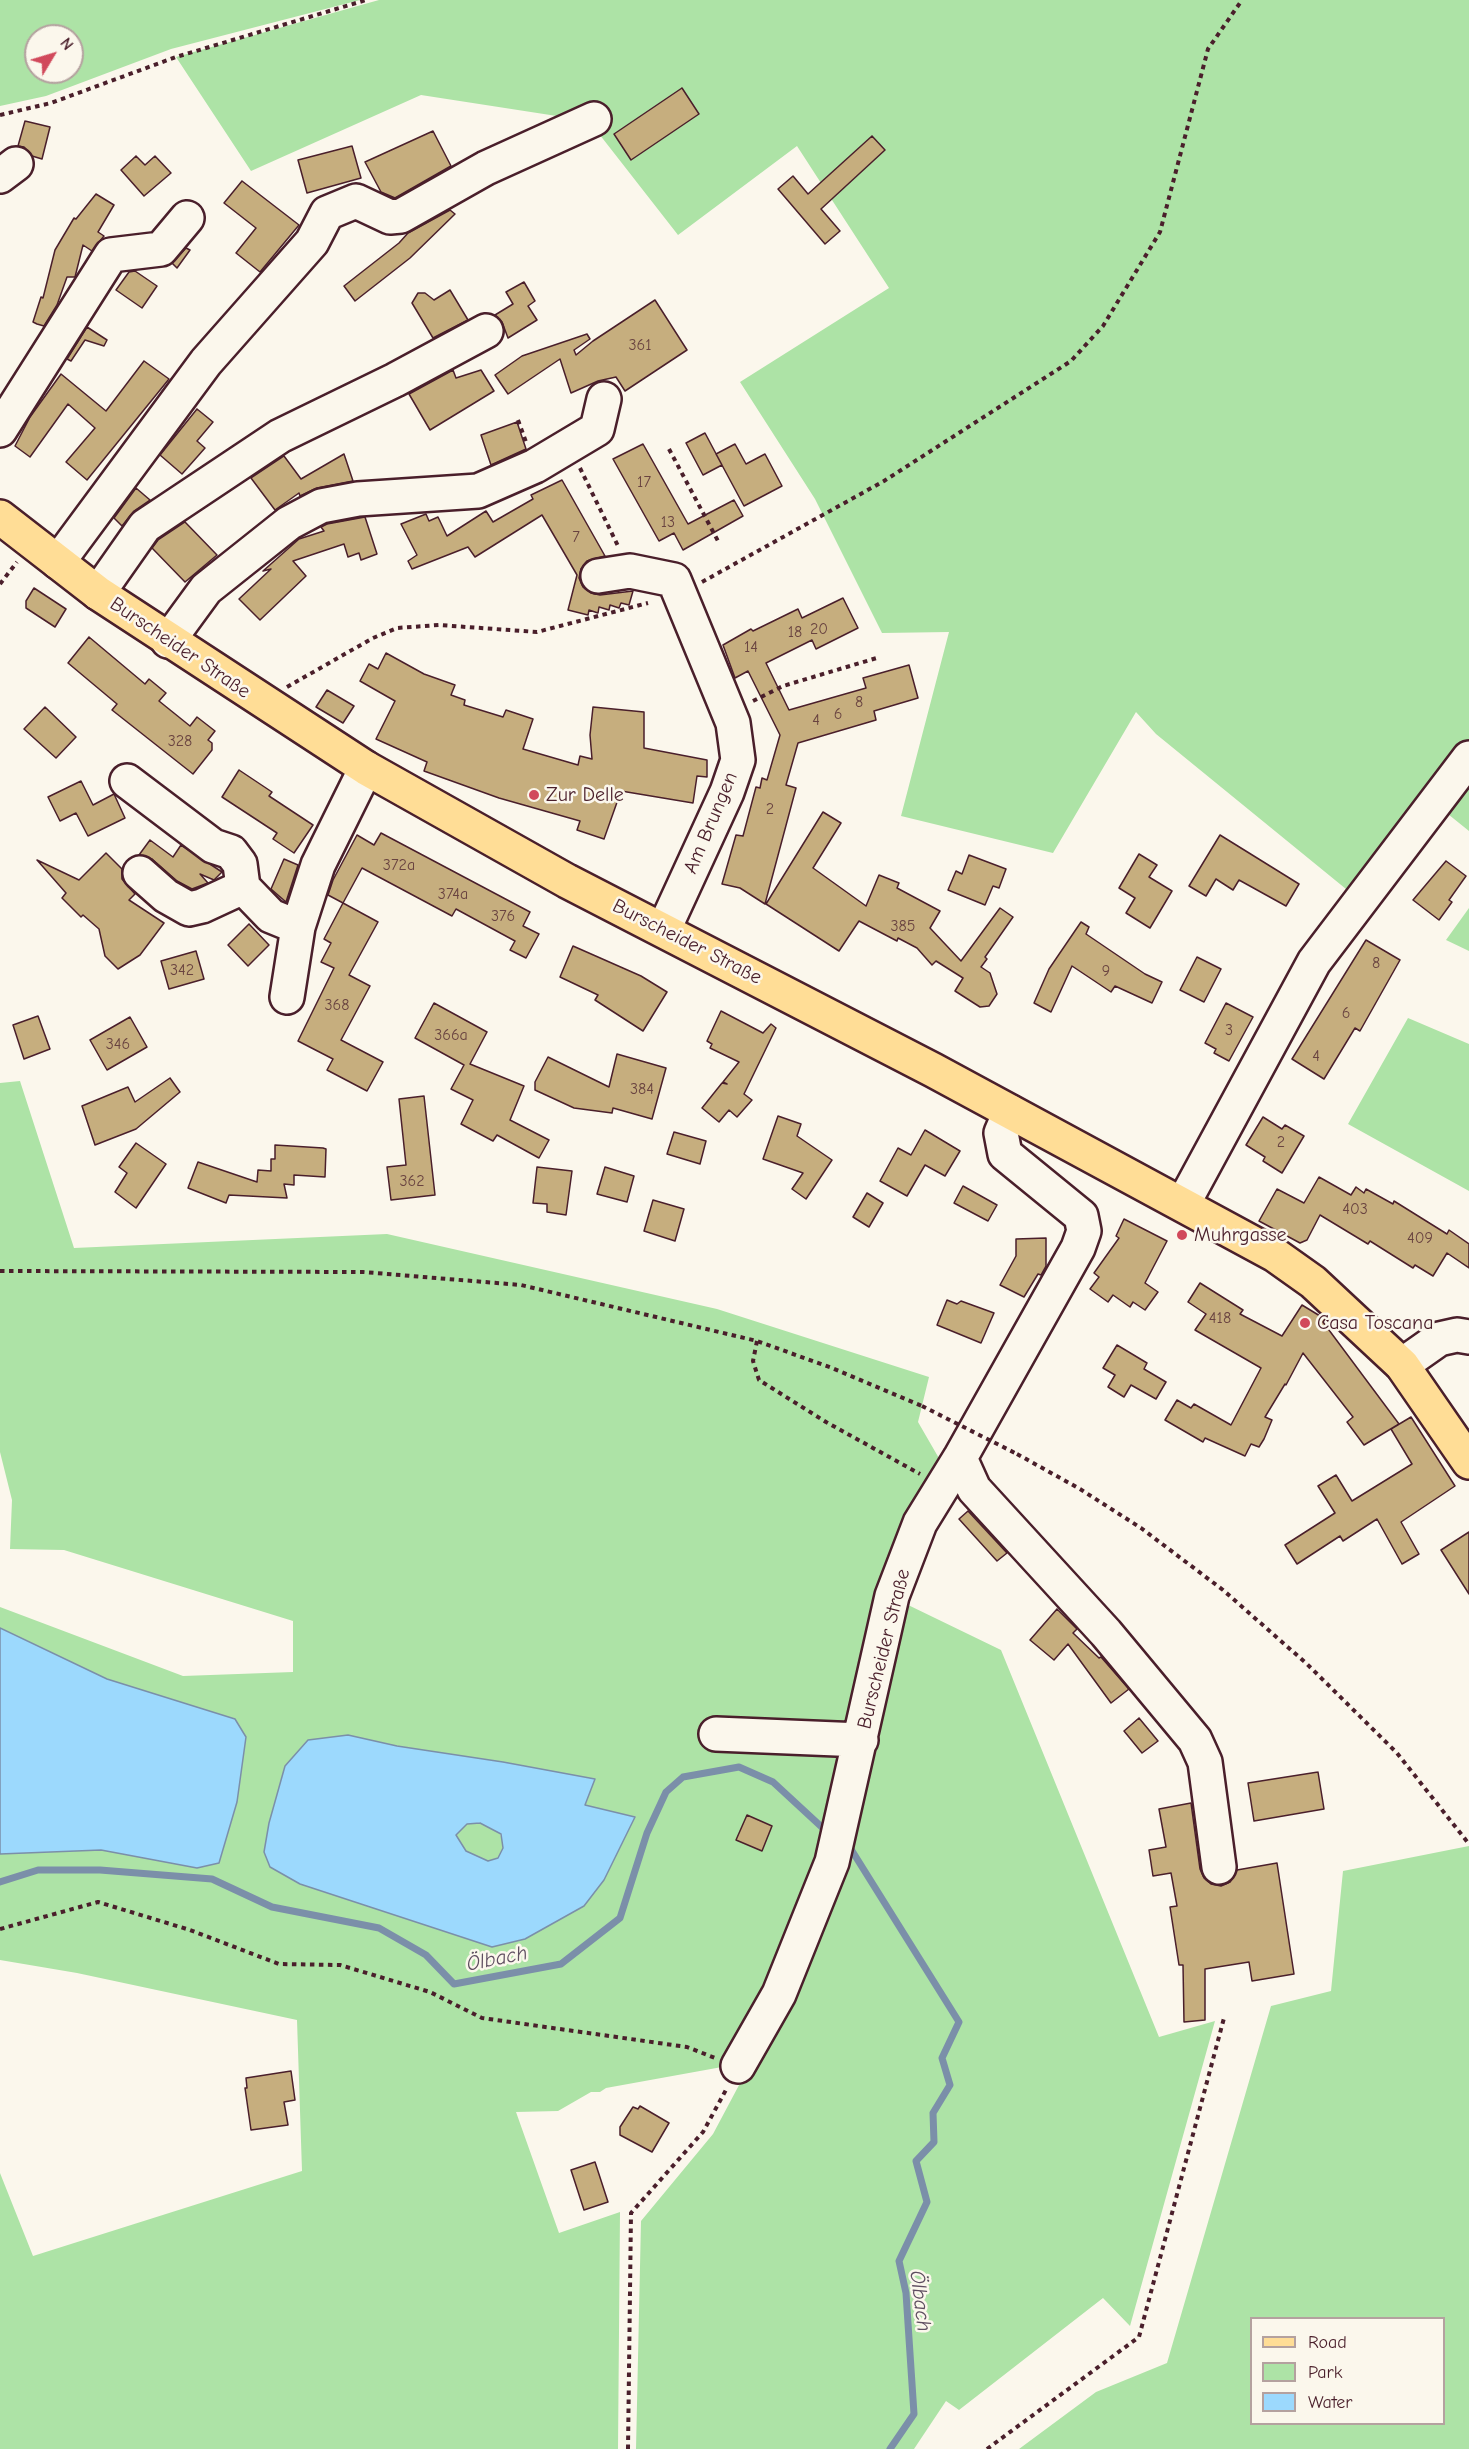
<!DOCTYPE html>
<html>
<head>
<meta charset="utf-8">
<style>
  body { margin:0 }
  #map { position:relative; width:1469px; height:2449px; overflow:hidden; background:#fbf7ec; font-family:"Comic Neue",sans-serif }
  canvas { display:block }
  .legend { position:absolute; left:1250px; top:2317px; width:195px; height:108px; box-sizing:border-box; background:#fbf7ec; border:2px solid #b4a19f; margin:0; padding:8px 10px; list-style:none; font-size:18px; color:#4a1f2b }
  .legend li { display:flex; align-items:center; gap:12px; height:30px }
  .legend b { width:30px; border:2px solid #b4a19f }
  .north { position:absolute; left:24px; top:24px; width:60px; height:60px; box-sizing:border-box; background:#fbf7ec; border:2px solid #b4a19f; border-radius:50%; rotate:52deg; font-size:16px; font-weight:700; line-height:24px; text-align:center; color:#4a1f2b }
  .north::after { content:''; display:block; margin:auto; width:21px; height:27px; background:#d1495b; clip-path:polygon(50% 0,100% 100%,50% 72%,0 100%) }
</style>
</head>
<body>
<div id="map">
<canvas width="1469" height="2449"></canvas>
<ul class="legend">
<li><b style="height:8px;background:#ffdd96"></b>Road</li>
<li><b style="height:16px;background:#ade3a6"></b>Park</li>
<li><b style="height:16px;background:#9cd9fd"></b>Water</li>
</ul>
<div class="north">N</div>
</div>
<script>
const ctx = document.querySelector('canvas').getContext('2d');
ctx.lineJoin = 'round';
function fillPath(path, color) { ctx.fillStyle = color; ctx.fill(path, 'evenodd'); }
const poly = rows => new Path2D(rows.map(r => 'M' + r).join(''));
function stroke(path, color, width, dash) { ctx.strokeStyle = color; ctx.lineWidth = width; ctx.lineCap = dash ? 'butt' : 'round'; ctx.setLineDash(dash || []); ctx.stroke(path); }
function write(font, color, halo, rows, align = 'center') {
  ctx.font = font + ' "Comic Neue",sans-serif'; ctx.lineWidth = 5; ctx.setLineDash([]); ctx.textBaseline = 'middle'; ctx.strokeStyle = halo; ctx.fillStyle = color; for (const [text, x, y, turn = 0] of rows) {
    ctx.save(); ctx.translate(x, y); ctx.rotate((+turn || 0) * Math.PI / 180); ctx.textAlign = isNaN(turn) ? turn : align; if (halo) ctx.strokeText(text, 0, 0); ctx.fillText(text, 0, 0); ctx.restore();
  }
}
const green = poly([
  [0,0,360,0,171,49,46,96,0,106],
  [36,36,72,36,72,72,36,72],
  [379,0,1469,0,1469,831,1428,798,1346,889,1156,734,1136,712,1053,853,901,816,949,632,882,633,815,499,740,382,889,288,797,146,678,235,589,121,421,95,251,171,176,57],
  [1469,908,1469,951,1446,940],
  [1408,1018,1469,1044,1469,1191,1348,1124],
  [20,1081,74,1248,387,1234,717,1309,929,1377,918,1422,940,1460,838,1837,731,2072,722,2067,606,2088,600,2092,591,2092,558,2111,516,2112,559,2233,620,2212,618,2449,0,2449,0,2173,33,2256,302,2171,297,2020,77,1973,0,1960,0,1854,101,1850,197,1868,107,1679,0,1628,0,1607,183,1676,293,1672,293,1621,64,1550,10,1549,12,1500,0,1452,0,1083],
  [348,1735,397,1746,594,1779,584,1805,492,1947,300,1884],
  [904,1603,1001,1650,1159,2037,1215,2021,1130,2326,1103,2298,959,2410,946,2401,914,2449,636,2449,641,2221,713,2134,788,1993,848,1870],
  [480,1823,500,1833,504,1848,498,1858,488,1861,466,1851,456,1835,467,1824],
  [1469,1846,1469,2449,1019,2449,1096,2392,1167,2363,1271,2006,1331,1991,1343,1871],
  [1252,2318,1444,2318,1444,2424,1252,2424]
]);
const water = poly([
  [0,1628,107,1679,235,1719,246,1737,237,1802,219,1863,197,1868,101,1850,0,1854,0,1628],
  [348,1735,397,1746,503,1762,595,1779,585,1805,635,1817,604,1880,584,1906,525,1939,492,1947,300,1884,270,1867,264,1852,269,1823,285,1766,308,1740,348,1735],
  [480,1823,501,1834,503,1848,498,1858,488,1861,466,1851,456,1835,467,1824,480,1823]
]);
const stream = poly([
  [849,1846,959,2022,942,2058,950,2085,933,2113,934,2142,916,2161,927,2202,899,2261,906,2293,914,2414,890,2449],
  [0,1882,38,1870,100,1870,212,1879,272,1907,379,1928,426,1955,454,1984,561,1964,620,1918,647,1833,666,1792,683,1777,739,1767,773,1782,826,1831]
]);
const building = poly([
  [682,88,699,114,631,160,614,134,682,88],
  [25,121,50,127,42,159,32,156,24,147,18,146,25,121],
  [433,131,451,166,395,198,381,192,365,162,433,131],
  [872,136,885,150,821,209,840,231,825,244,778,189,793,176,808,194,872,136],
  [352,146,361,178,307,193,298,160,352,146],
  [136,156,145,165,155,156,171,173,144,196,121,170,136,156],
  [242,181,299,225,260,272,236,253,256,228,224,203,242,181],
  [96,194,114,205,98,232,104,236,92,251,83,245,75,277,67,277,57,305,44,326,37,324,33,322,41,297,43,298,55,250,74,218,76,219,96,194],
  [450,210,455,214,410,258,355,301,344,286,399,243,408,233,450,210],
  [186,248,190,250,177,268,172,263,186,248],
  [135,271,157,286,142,308,116,290,129,272,135,271],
  [524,282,535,301,528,306,537,320,508,338,502,322,495,315,513,304,506,292,524,282],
  [450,290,468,320,433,338,412,303,418,293,425,293,434,300,450,290],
  [655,300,687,350,625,391,616,377,598,381,571,393,560,359,508,394,495,375,522,356,587,334,590,339,574,350,576,355,593,341,655,300],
  [87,327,107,340,104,346,85,340,71,361,67,359,87,327],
  [144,361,169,379,87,480,66,462,95,428,68,404,30,457,15,446,30,417,61,374,106,411,144,361],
  [453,370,456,378,481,370,494,391,430,430,409,394,453,370],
  [197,409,213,422,197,441,205,448,182,474,160,455,197,409],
  [517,422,526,449,491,465,481,435,517,422],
  [705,433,722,465,703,475,686,443,705,433],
  [643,444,688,524,734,500,743,516,683,550,674,533,659,541,613,459,643,444],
  [735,444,746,464,765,454,782,486,744,506,716,454,735,444],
  [344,454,353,481,317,488,300,496,299,493,275,510,251,478,284,456,301,479,344,454],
  [562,480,605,556,587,561,581,569,579,578,583,587,591,593,600,595,633,591,629,605,621,603,619,608,610,605,609,610,599,607,598,613,589,610,588,615,568,610,577,575,542,515,475,557,468,547,412,569,408,561,417,555,401,524,426,514,429,521,438,517,447,536,486,511,493,522,533,499,531,495,562,480],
  [136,488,150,500,134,511,122,526,114,518,136,488],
  [365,517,377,554,361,560,359,553,348,557,344,544,293,561,306,576,260,620,239,599,271,569,263,571,299,539,324,531,321,527,327,524,365,517],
  [185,522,217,555,185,582,152,548,158,540,185,522],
  [34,588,66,609,55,627,26,608,26,601,34,588],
  [843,598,858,628,816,649,812,640,766,663,789,710,866,688,863,678,909,665,918,698,874,711,876,720,798,743,786,785,796,788,765,904,740,888,722,884,736,835,743,836,756,787,760,788,762,778,767,780,780,735,748,671,735,678,723,645,751,629,753,631,798,609,802,618,843,598],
  [89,637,145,684,149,679,166,693,159,701,190,726,197,717,215,731,208,740,212,743,212,750,193,774,112,710,117,704,68,663,89,637],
  [386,653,424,674,455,685,451,695,465,700,464,705,503,717,506,710,533,719,523,749,578,765,580,756,592,759,590,735,593,707,644,712,644,748,707,760,707,777,697,776,693,803,621,791,604,839,577,830,580,821,499,798,424,771,427,762,376,739,395,701,360,681,369,664,378,669,386,653],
  [327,690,354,706,343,723,316,707,327,690],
  [45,707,76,737,56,758,24,729,45,707],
  [239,770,272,792,269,796,313,825,294,853,273,839,277,833,222,797,239,770],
  [81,781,93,805,114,794,125,818,88,836,76,813,60,821,48,797,81,781],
  [823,812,841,823,813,868,866,906,879,875,899,883,897,888,940,911,930,928,961,961,1000,908,1013,917,985,957,987,959,981,967,990,973,997,994,989,1006,980,1007,955,991,963,978,936,961,932,965,917,948,898,938,897,941,859,921,839,951,766,904,823,812],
  [381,833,530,912,523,926,539,934,526,958,510,950,515,941,456,909,452,916,362,868,343,903,378,922,349,975,370,986,341,1040,383,1062,367,1091,327,1070,333,1059,298,1041,334,968,321,962,331,943,324,939,343,903,328,895,333,880,357,835,374,845,381,833],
  [1220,835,1299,884,1286,906,1239,880,1233,890,1216,879,1206,896,1189,886,1220,835],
  [150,840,173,857,181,845,222,872,214,880,200,874,208,883,192,889,177,881,152,859,139,855,150,840],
  [106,853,122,869,122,879,135,894,129,900,164,923,140,955,118,969,105,956,99,929,83,915,81,917,62,898,66,893,37,860,79,880,106,853],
  [1139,854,1157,865,1149,877,1172,891,1150,928,1126,913,1135,898,1119,888,1139,854],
  [969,855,1006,869,999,888,993,886,985,905,948,890,956,871,962,874,969,855],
  [284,859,298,865,286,902,271,889,284,859],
  [1446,861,1466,876,1449,900,1452,902,1439,920,1413,900,1446,861],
  [1081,922,1089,927,1086,934,1145,974,1162,982,1152,1003,1115,986,1111,992,1072,966,1051,1012,1034,1003,1049,969,1081,922],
  [249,924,269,945,248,966,228,945,249,924],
  [1366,940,1400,960,1360,1031,1355,1028,1324,1079,1292,1059,1366,940],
  [573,946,641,976,667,992,643,1031,595,1000,598,995,560,977,573,946],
  [196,951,204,979,169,989,161,961,196,951],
  [1197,957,1221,969,1204,1002,1180,990,1197,957],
  [434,1003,487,1032,470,1064,524,1086,510,1120,549,1140,539,1158,497,1135,493,1141,461,1124,473,1100,451,1089,464,1065,415,1038,434,1003],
  [1226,1003,1253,1017,1229,1061,1214,1053,1216,1049,1205,1043,1226,1003],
  [721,1011,763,1033,771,1024,776,1028,744,1094,752,1100,737,1117,729,1110,719,1122,702,1108,722,1083,727,1084,723,1082,739,1062,710,1048,712,1044,707,1041,721,1011],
  [38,1016,50,1049,24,1059,13,1025,38,1016],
  [130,1017,147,1047,107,1070,90,1040,130,1017],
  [617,1054,666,1068,652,1119,613,1108,612,1113,574,1108,535,1090,535,1082,548,1057,609,1087,617,1054],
  [170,1078,180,1092,136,1129,95,1145,82,1106,128,1087,135,1102,170,1078],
  [424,1096,435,1195,391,1200,387,1167,406,1165,399,1099,424,1096],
  [778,1116,801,1124,797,1136,832,1160,806,1199,792,1189,803,1173,763,1159,778,1116],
  [1263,1117,1282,1129,1285,1125,1304,1136,1282,1173,1263,1161,1265,1157,1246,1145,1263,1117],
  [925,1130,960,1151,945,1176,925,1165,907,1196,880,1181,898,1148,911,1155,925,1130],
  [674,1132,706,1141,700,1164,667,1154,674,1132],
  [136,1143,166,1164,136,1208,115,1192,127,1173,119,1167,136,1143],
  [275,1145,323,1148,326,1149,325,1177,294,1175,294,1185,284,1184,287,1198,229,1195,226,1203,188,1188,198,1162,257,1182,258,1170,271,1171,271,1159,275,1159,275,1145],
  [537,1167,572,1171,566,1215,547,1212,547,1204,533,1203,537,1167],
  [605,1167,634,1176,627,1202,597,1194,605,1167],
  [1319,1177,1351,1195,1356,1187,1364,1193,1366,1189,1393,1204,1394,1201,1447,1234,1449,1230,1469,1244,1469,1268,1447,1253,1433,1276,1415,1265,1413,1268,1370,1241,1368,1244,1320,1215,1307,1240,1300,1243,1259,1221,1277,1189,1304,1203,1319,1177],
  [963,1186,997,1205,988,1221,954,1203,963,1186],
  [867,1193,883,1203,869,1227,853,1217,867,1193],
  [653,1200,684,1209,675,1241,644,1231,653,1200],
  [1124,1219,1167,1241,1145,1283,1158,1292,1145,1310,1133,1302,1130,1307,1113,1295,1108,1302,1090,1289,1099,1277,1094,1273,1119,1238,1116,1236,1124,1219],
  [1046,1238,1046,1266,1041,1275,1038,1274,1024,1297,1000,1285,1016,1256,1016,1239,1046,1238],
  [1200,1283,1243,1310,1240,1314,1282,1336,1302,1305,1325,1319,1323,1322,1399,1424,1364,1445,1347,1422,1353,1417,1303,1353,1286,1385,1285,1384,1265,1417,1272,1420,1264,1439,1259,1447,1251,1444,1245,1456,1205,1438,1203,1442,1165,1420,1177,1400,1191,1408,1194,1404,1231,1425,1261,1368,1195,1330,1206,1314,1188,1302,1200,1283],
  [947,1300,957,1304,961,1301,994,1313,981,1343,937,1325,947,1300],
  [1117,1345,1147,1363,1144,1369,1166,1382,1156,1399,1131,1385,1124,1397,1108,1387,1115,1375,1103,1368,1117,1345],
  [1411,1417,1455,1486,1401,1522,1419,1554,1402,1564,1377,1519,1343,1541,1340,1536,1297,1564,1285,1545,1335,1513,1318,1486,1336,1475,1352,1501,1412,1464,1391,1429,1411,1417],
  [968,1511,1007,1553,997,1561,959,1519,968,1511],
  [1469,1532,1469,1594,1441,1550,1469,1532],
  [1057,1609,1077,1629,1073,1633,1099,1658,1101,1657,1129,1689,1111,1703,1068,1644,1054,1660,1030,1640,1057,1609],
  [1139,1718,1158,1741,1142,1753,1124,1731,1139,1718],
  [1318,1772,1324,1809,1254,1821,1248,1783,1318,1772],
  [1191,1803,1200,1869,1204,1878,1211,1884,1221,1886,1230,1882,1237,1870,1277,1863,1294,1974,1252,1981,1249,1962,1205,1969,1205,2020,1184,2022,1183,1965,1179,1965,1170,1907,1177,1906,1171,1873,1153,1876,1149,1850,1166,1847,1159,1809,1191,1803],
  [747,1815,772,1826,762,1851,736,1840,747,1815],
  [291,2071,295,2100,284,2102,288,2125,251,2130,245,2088,247,2088,246,2078,291,2071],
  [640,2106,669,2123,652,2152,620,2135,620,2127,633,2107,638,2109,640,2106],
  [595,2162,608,2202,584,2210,571,2170,595,2162]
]);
const path = poly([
  [0,115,51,103,176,57,366,0],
  [518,420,526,442],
  [669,449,718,541],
  [580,468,619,548],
  [702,582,884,481,1071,361,1103,326,1160,232,1208,49,1242,0],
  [0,584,17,562],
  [287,687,373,638,397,628,439,625,537,632,648,603],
  [753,701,783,686,880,657],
  [0,1271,363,1272,521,1285,757,1341,832,1368,922,1406],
  [757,1341,753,1361,759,1380,826,1422,920,1474],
  [1017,1454,1080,1489,1141,1528,1223,1590,1307,1664,1397,1753,1469,1844],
  [0,1929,98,1902,190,1930,279,1964,340,1965,430,1992,482,2018,687,2047,715,2058],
  [628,2449,631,2213,703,2132,727,2088],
  [987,2449,1139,2337,1224,2018]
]);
const minor = poly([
  [0,176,16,164],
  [0,430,111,255,161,249,187,218],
  [58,562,206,362,312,242,327,213,356,201,390,217,401,216,486,168,594,119],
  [598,576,630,571,674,580,733,723,738,760,727,792,664,929],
  [98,593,145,526,280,436,395,380,486,331],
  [168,641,206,589,289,523,321,506,358,499,478,491,535,466,597,429,604,399],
  [127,781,213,846,231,852,240,864,243,887,271,916,298,927],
  [140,873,166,896,189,909,202,906,243,887],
  [287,997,298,927,318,865,366,768],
  [1183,1204,1314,962,1469,758],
  [1402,1365,1439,1339,1457,1335,1469,1337],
  [960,1458,974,1489,1106,1633,1195,1740,1205,1762,1219,1867],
  [716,1734,861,1740],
  [738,2066,779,1994,832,1862,892,1596,920,1523,960,1458,1078,1248,1084,1231,1081,1216,1005,1154,1001,1133,1010,1112]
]);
const major = poly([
  [0,517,98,593,366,768,567,881,933,1070,1275,1255,1313,1282,1402,1365,1469,1462]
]);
const pathBridge = poly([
  [922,1406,1017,1454]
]);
const markers = [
  [534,795,6,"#d1495b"],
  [1182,1235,6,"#d1495b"],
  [1305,1323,6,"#d1495b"]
];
const numberNames = [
  ["361",640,345],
  ["17",644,482],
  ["13",668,522],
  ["7",576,537],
  ["20",819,629],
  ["18",795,632],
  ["14",751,647],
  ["8",859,702],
  ["6",838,714],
  ["4",816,720],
  ["328",180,741],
  ["2",770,809],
  ["372a",399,865],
  ["374a",453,894],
  ["376",503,916],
  ["385",903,926],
  ["8",1376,963],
  ["342",182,970],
  ["9",1106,971],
  ["368",337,1005],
  ["6",1346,1013],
  ["3",1229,1030],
  ["366a",451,1035],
  ["346",118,1044],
  ["4",1316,1056],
  ["384",642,1089],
  ["2",1281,1142],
  ["362",412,1181],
  ["403",1355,1209],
  ["409",1420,1238],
  ["418",1220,1318]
];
const streetNames = [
  ["Burscheider Straße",180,648,34],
  ["Am Brungen",711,823,-67],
  ["Burscheider Straße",687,942,27],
  ["Burscheider Straße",884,1649,-76]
];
const poiNames = [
  ["Zur Delle",546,795],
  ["Muhrgasse",1194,1235],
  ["Casa Toscana",1317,1323]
];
const waterNames = [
  ["Ölbach",497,1959,-11],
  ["Ölbach",920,2301,83]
];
fillPath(green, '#ade3a6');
fillPath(water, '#9cd9fd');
stroke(water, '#7b8fa9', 1.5);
stroke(stream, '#7b8fa9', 7);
fillPath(building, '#c6ae7e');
stroke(building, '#4a1f2b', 1.5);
stroke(minor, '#4a1f2b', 38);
stroke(major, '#4a1f2b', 38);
stroke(path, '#4a1f2b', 4, [4.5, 4.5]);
stroke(minor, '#fbf7ec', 33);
stroke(major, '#ffdd96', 33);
stroke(pathBridge, '#4a1f2b', 4, [4.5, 4.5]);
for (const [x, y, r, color] of markers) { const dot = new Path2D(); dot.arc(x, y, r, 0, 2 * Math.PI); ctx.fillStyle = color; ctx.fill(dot); stroke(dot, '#fbf7ec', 2); }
write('16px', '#694340', null, numberNames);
write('20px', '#4a1f2b', '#fbf7ec', streetNames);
write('20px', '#4a1f2b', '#fbf7ec', poiNames, 'left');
write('italic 21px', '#5e4e60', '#fbf7ec', waterNames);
</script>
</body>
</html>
